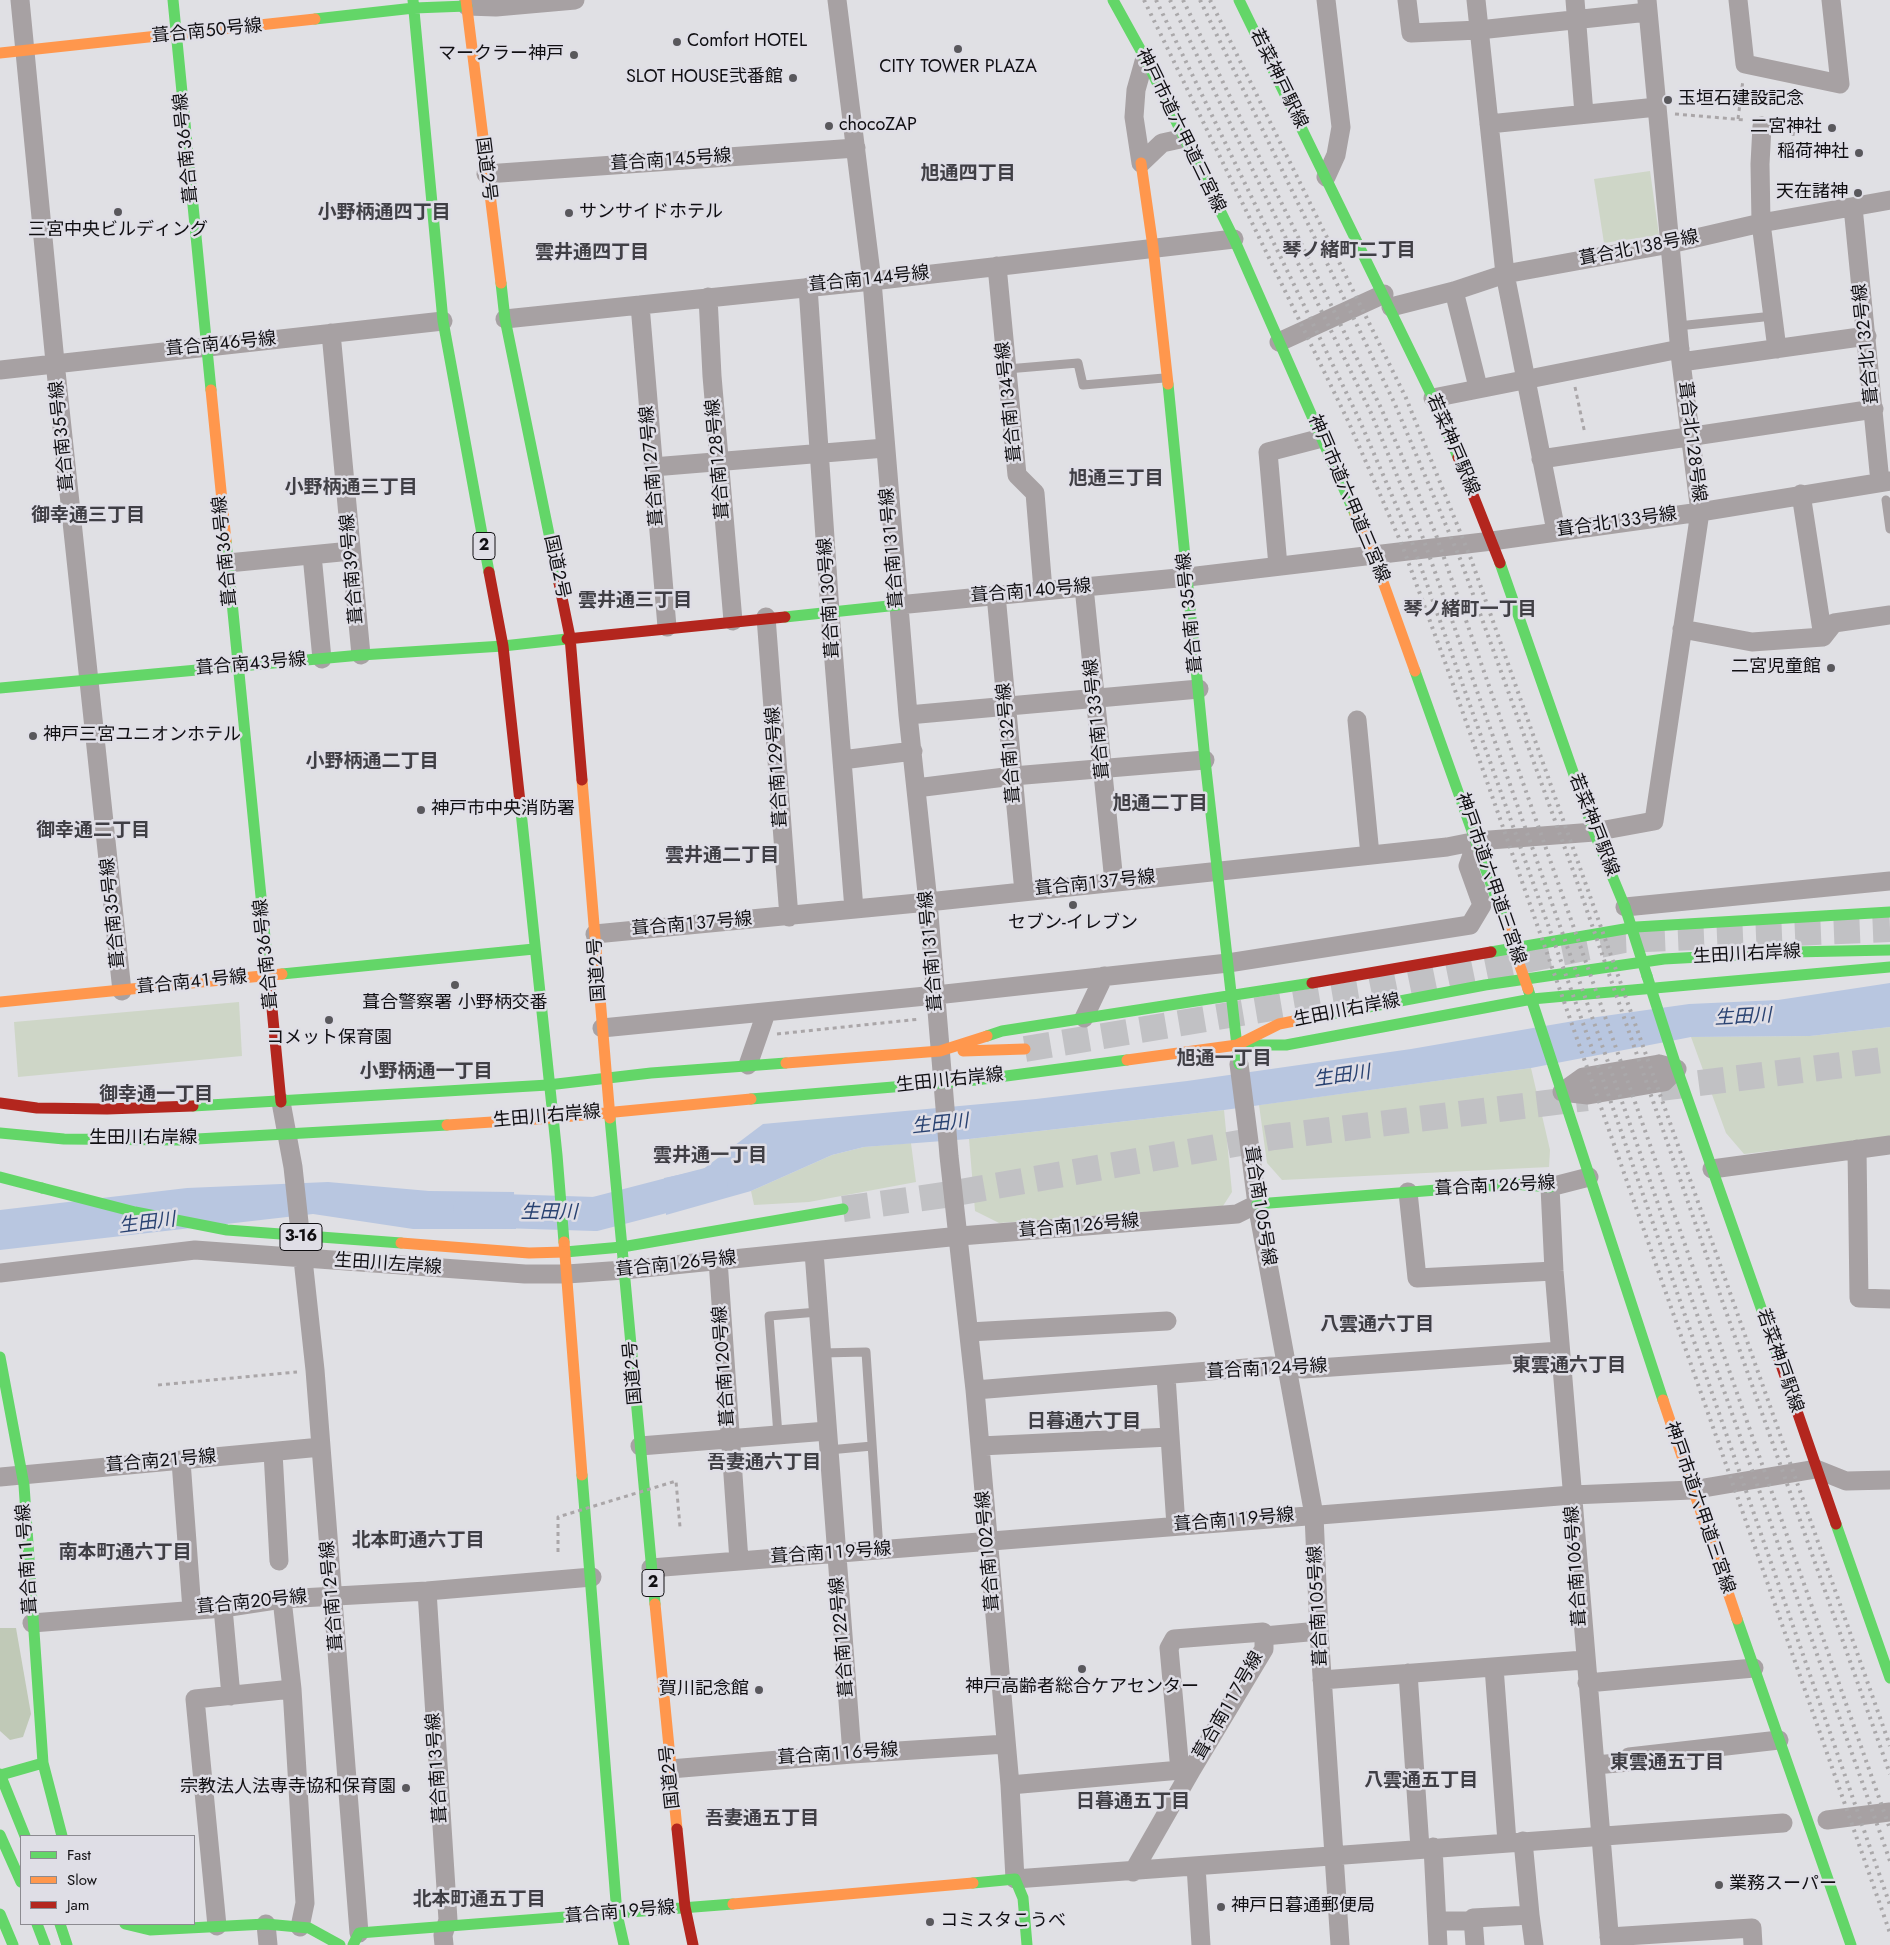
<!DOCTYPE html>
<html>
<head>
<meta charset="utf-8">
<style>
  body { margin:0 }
  #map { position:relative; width:1890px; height:1945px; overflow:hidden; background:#e0e0e4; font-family:Jost,sans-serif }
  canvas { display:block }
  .legend { position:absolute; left:20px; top:1835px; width:175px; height:90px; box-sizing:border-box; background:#dfdee6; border:1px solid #8c8b91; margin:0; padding:6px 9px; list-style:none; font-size:15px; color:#100f12 }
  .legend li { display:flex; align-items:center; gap:10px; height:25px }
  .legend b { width:25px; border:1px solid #8c8b91 }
</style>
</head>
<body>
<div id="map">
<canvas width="1890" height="1945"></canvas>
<ul class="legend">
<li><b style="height:6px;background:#63d668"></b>Fast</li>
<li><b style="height:6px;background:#ff974d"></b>Slow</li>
<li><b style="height:6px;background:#b3261e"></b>Jam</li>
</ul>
</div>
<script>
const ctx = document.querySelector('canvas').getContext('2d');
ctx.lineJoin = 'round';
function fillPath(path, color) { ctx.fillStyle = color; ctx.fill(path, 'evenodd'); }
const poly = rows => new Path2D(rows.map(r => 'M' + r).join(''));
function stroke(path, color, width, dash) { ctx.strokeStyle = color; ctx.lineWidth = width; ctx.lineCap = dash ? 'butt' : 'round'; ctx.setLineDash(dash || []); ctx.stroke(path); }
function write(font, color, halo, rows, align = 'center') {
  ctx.font = font + ' Jost,"Noto Sans JP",sans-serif'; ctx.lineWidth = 5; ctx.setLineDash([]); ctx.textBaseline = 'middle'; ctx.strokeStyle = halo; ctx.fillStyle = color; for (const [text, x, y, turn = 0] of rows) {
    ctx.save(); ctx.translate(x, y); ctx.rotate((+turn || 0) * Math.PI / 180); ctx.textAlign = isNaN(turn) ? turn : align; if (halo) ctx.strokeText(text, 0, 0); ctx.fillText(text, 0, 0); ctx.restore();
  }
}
const green = poly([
  [1650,171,1659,235,1604,243,1594,179],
  [239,1002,242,1056,18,1077,14,1022],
  [1890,1027,1890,1137,1744,1154,1726,1133,1691,1037,1810,1036],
  [1531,1068,1550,1150,1549,1167,1282,1180,1267,1163,1259,1105],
  [1224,1110,1232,1192,1223,1206,999,1223,975,1211,969,1139],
  [911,1143,916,1182,809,1202,754,1205,751,1191,832,1155,864,1147]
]);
const forest = poly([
  [0,1628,16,1628,31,1714,23,1737,10,1740,0,1731]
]);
const water = poly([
  [1890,983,1890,1027,1810,1036,1691,1037,1531,1068,1224,1110,969,1139,864,1147,832,1155,751,1191,666,1215,664,1178,702,1170,763,1124,1036,1099,1187,1081,1411,1049,1597,1017,1689,1004,1778,1000],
  [328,1182,429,1191,514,1192,516,1229,413,1229,313,1214,0,1250,0,1210,187,1188]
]);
const river = poly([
  [470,1210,595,1214,711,1184]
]);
const secondaryTunnel = poly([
  [1025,1049,1368,992,1624,940,1890,929],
  [1660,1088,1890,1059],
  [843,1209,944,1195,1274,1137,1587,1098]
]);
const path = poly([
  [1675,114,1746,120],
  [1738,119,1743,80],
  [1780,123,1812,126],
  [1794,124,1792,148,1848,153],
  [1575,387,1585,434],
  [777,1034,920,1019],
  [158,1385,297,1372]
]);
const lane = poly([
  [1678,326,1773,316],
  [1007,369,1078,363,1083,385,1164,378],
  [1886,500,1890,529],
  [822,1353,866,1352,879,1550],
  [778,1435,769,1316,818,1312],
  [829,1450,872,1446]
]);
const street = poly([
  [20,0,55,362,122,991],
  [837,0,872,281,908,715,928,902,949,1156,975,1390,1010,1785,1015,1879,1783,1823],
  [1407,0,1411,33,1479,30,1648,12],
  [1476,0,1505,274,1556,531],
  [1575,0,1584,114],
  [1738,0,1745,64,1840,84,1831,0],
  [467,6,496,7,575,0],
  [1489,124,1657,107],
  [1762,126,1760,164,1761,223,1777,349],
  [1141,163,1134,117,1136,90,1145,58],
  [1141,163,1162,143,1185,138],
  [486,174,856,148],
  [1326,177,1336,155,1341,127,1326,0],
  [1853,207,1880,482],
  [997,266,1017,475,1035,493,1043,590],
  [808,287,830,612,854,909],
  [1454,291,1478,387],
  [708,297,712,376,733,621],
  [640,305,667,627],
  [1391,307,1454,291,1505,274,1670,244,1761,223,1890,200],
  [505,319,872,281,1234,239],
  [331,333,361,655],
  [1279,342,1384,294],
  [1681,362,1867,336],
  [0,370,443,321],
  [1433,398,1680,349],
  [1541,459,1874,409],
  [653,467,885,448],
  [1801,494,1823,637],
  [312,555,322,659],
  [228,563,351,551],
  [1278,566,1268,452,1322,438],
  [1084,587,1114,882],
  [996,595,1024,892],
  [898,605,1188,577,1492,541,1700,512,1890,481],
  [766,617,789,917],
  [1682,629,1752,642,1823,637,1834,623,1890,615],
  [908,715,1199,689],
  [1357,720,1370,855],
  [842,760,913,751],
  [916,788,1013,776,1205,760],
  [1625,907,1890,881],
  [595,934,928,902,1447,847,1477,841,1594,832,1654,821,1700,512,1681,362,1647,0],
  [1084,1018,1104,976],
  [602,1028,936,995,1228,963,1470,925,1482,905,1468,866,1477,841],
  [1239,1064,1257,1204,1314,1515,1319,1631,1340,1945],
  [1659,1064,1677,1069,1664,1082,1588,1095,1562,1092,1583,1077,1659,1064],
  [748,1065,766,1013],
  [281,1102,293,1167,315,1370,359,1933],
  [1857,1149,1859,1298,1890,1299],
  [1712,1169,1890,1145],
  [1589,1177,1550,1187,1554,1271,1610,1945],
  [1408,1192,1417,1278,1554,1271],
  [814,1252,852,1754],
  [718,1260,739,1561],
  [0,1273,195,1250,525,1274,567,1274,624,1270,960,1236,1237,1214,1257,1204],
  [969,1332,1167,1321],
  [1166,1376,1176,1526],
  [975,1390,1271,1366,1304,1369,1560,1351],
  [640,1446,827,1431],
  [980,1446,1170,1437],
  [273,1452,279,1561],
  [181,1461,192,1610],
  [0,1477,321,1447],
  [651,1568,1572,1495,1692,1490,1816,1469,1846,1481,1890,1480],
  [427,1591,448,1920,443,1935,444,1945],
  [282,1599,292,1689,305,1903,300,1927],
  [223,1608,231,1696],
  [32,1623,223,1608,282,1599,427,1591,592,1577],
  [1494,1667,1507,1842],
  [1408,1673,1420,1848],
  [1322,1680,1584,1660],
  [1587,1683,1754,1668],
  [1595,1765,1629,1762,1629,1757,1779,1740],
  [670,1769,852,1754,1006,1744],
  [1180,1771,1169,1648,1174,1639,1263,1632,1264,1636],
  [1010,1785,1192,1769,1264,1649,1264,1636,1319,1631],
  [1827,1820,1890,1812],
  [1523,1841,1530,1915],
  [1433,1847,1438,1945],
  [1196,1866,1201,1945],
  [1133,1872,1192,1769],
  [1437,1921,1473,1921],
  [266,1924,268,1945],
  [217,1926,195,1699,292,1689],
  [1609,1937,1752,1928,1753,1945],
  [1475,1945,1473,1918,1530,1915,1534,1945]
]);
const fast = poly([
  [173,0,211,390],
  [413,0,443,321,489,572],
  [1113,0,1145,58,1234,239,1355,514],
  [1239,0,1433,398,1458,457],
  [315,19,414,8,467,6],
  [501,283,505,319,559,583],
  [1168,384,1205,760,1239,1064],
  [226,541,270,988],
  [1500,563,1594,832,1625,907],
  [785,617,898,605],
  [1415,671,1508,932],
  [0,688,361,655,503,646,567,639],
  [520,802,557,1155,564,1242],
  [1491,952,1636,927,1890,912],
  [282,974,534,949],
  [1647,976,1677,1069,1779,1359],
  [1528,989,1663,1400],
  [1294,1021,1485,985,1664,959,1792,952,1890,950],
  [987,1036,1002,1031,1312,983],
  [1241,1045,1286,1045,1532,999,1890,967],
  [751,1099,976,1080,1127,1060],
  [193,1106,548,1085,651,1073,786,1063],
  [610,1118,655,1604],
  [0,1133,64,1139,179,1140,447,1125],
  [0,1177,42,1188],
  [1257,1204,1514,1184,1550,1187],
  [565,1252,622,1247,843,1209],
  [0,1357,24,1485,43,1763],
  [582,1475,617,1914,624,1945],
  [1836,1524,1890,1678],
  [1737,1619,1851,1945],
  [0,1774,25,1836],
  [1,1775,43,1763,62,1836],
  [0,1835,21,1882],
  [973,1883,1015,1879,1023,1898,1027,1945],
  [0,1914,13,1945],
  [37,1924,45,1945],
  [60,1924,67,1945],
  [125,1924,150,1930,266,1924,309,1928,340,1945],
  [353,1945,359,1933,733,1904]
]);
const slow = poly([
  [466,0,501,283],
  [0,53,315,19],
  [1141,163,1153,247,1168,384],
  [211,390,226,541],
  [1355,514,1373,554,1415,671],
  [582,780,610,1118],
  [0,1002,282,974],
  [963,1051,1025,1049],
  [1127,1060,1237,1045,1279,1024,1294,1021],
  [786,1063,940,1051,987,1036],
  [447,1125,552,1118,751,1099],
  [564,1242,582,1475],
  [1663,1400,1737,1619],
  [655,1604,677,1829],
  [733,1904,973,1883]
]);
const jam = poly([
  [1458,457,1500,563],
  [489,572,503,646,520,802],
  [559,583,570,637,582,780],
  [567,639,785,617],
  [1312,983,1491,952],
  [270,988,281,1102],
  [0,1103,37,1108,107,1109,193,1106],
  [1779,1359,1836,1524],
  [677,1829,685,1907,693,1945]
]);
const rail = poly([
  [1144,0,1349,423,1402,545,1449,673,1890,1933],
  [1156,0,1359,419,1412,542,1606,1088,1890,1905],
  [1170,0,1371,413,1423,538,1890,1861],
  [1183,0,1381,408,1435,532,1890,1829],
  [1200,0,1394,402,1461,561,1575,876,1724,1306,1890,1774],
  [1210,0,1406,398,1471,559,1890,1746]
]);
const pathBridge = poly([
  [558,1552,558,1517,676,1481,680,1527]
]);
const fastBridge = poly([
  [1625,907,1647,976],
  [42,1188,135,1212,227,1230,401,1243]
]);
const slowBridge = poly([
  [1508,932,1528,989],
  [401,1243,529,1253,565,1252]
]);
const markers = [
  [677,42,5,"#59585c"],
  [958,49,5,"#59585c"],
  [574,55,5,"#59585c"],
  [793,78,5,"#59585c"],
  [1668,100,5,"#59585c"],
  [829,126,5,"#59585c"],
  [1832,128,5,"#59585c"],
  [1859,153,5,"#59585c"],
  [1858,193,5,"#59585c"],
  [118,212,5,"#59585c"],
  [569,213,5,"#59585c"],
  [1831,668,5,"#59585c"],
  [33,736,5,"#59585c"],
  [421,810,5,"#59585c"],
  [1073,905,5,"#59585c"],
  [455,985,5,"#59585c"],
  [329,1020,5,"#59585c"],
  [1082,1669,5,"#59585c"],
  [759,1690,5,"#59585c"],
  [406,1788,5,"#59585c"],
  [1719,1885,5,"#59585c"],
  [1221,1907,5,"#59585c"],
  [930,1922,5,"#59585c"]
];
const shields = [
  [484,546,22],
  [301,1237,42],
  [653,1583,22]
];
const shieldNames = [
  ["2",484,546],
  ["3-16",301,1237],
  ["2",653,1583]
];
const streetNames = [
  ["葺合南５０号線",207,32,-6],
  ["若菜神戸駅線",1278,79,64],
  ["神戸市道六甲道三宮線",1180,131,64],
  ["葺合南３６号線",187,148,-96],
  ["葺合南１４５号線",671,161,-4],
  ["国道2号",485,169,83],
  ["葺合北１３８号線",1639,249,-11],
  ["葺合南１４４号線",869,280,-6],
  ["葺合北１３２号線",1867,344,-96],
  ["葺合南４６号線",221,345,-6],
  ["葺合南１３４号線",1010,402,-96],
  ["葺合南３５号線",63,436,-96],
  ["葺合北１２８号線",1691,442,83],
  ["若菜神戸駅線",1452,445,67],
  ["葺合南１２８号線",719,459,-95],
  ["葺合南１２７号線",653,466,-95],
  ["神戸市道六甲道三宮線",1348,499,67],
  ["葺合北１３３号線",1617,523,-8],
  ["葺合南１３１号線",893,548,-95],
  ["葺合南３６号線",226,551,-96],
  ["国道2号",556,567,78],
  ["葺合南３９号線",353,569,-95],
  ["葺合南１４０号線",1031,592,-5],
  ["葺合南１３０号線",830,598,-94],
  ["葺合南１３５号線",1191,613,-96],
  ["葺合南４３号線",251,665,-5],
  ["葺合南１３３号線",1098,719,-96],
  ["葺合南１３２号線",1010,743,-95],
  ["葺合南１２９号線",778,767,-94],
  ["若菜神戸駅線",1593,825,69],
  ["神戸市道六甲道三宮線",1490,879,71],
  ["葺合南１３７号線",1095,884,-6],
  ["葺合南３５号線",114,913,-96],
  ["葺合南１３７号線",692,925,-5],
  ["葺合南１３１号線",932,951,-95],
  ["葺合南３６号線",267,954,-96],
  ["生田川右岸線",1747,955,-3],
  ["国道2号",598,970,-94],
  ["葺合南４１号線",192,983,-6],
  ["生田川右岸線",1347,1011,-11],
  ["生田川右岸線",950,1081,-6],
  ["生田川右岸線",547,1117,-5],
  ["生田川右岸線",143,1139],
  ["葺合南１２６号線",1495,1187,-3],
  ["葺合南１０５号線",1259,1206,81],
  ["葺合南１２６号線",1079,1227,-5],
  ["生田川左岸線",388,1265,4],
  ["葺合南１２６号線",676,1265,-6],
  ["若菜神戸駅線",1779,1361,71],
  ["葺合南１２０号線",725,1366,-94],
  ["葺合南１２４号線",1267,1370,-3],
  ["国道2号",634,1373,-95],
  ["葺合南２１号線",161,1462,-5],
  ["神戸市道六甲道三宮線",1699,1508,71],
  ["葺合南１１９号線",1234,1521,-5],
  ["葺合南１０２号線",989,1551,-95],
  ["葺合南１１９号線",831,1554,-4],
  ["葺合南１１号線",28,1559,-94],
  ["葺合南１０６号線",1577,1566,-94],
  ["葺合南１２号線",333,1596,-95],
  ["葺合南２０号線",252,1603,-6],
  ["葺合南１０５号線",1319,1606,-93],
  ["葺合南１２２号線",843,1637,-95],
  ["葺合南１１７号線",1229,1706,-60],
  ["葺合南１１６号線",838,1755,-4],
  ["葺合南１３号線",438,1768,-94],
  ["国道2号",671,1777,-96],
  ["葺合南１９号線",620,1913,-5]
];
const poiNames = [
  ["Comfort HOTEL",687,42],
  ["マークラー神戸",564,55,"right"],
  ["CITY TOWER PLAZA",958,68,"center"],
  ["SLOT HOUSE弐番館",783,78,"right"],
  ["玉垣石建設記念",1678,100],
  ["chocoZAP",839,126],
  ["二宮神社",1822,128,"right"],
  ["稲荷神社",1849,153,"right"],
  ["天在諸神",1848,193,"right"],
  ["サンサイドホテル",579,213],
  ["三宮中央ビルディング",118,231,"center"],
  ["二宮児童館",1821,668,"right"],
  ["神戸三宮ユニオンホテル",43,736],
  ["神戸市中央消防署",431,810],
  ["セブン-イレブン",1073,924,"center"],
  ["葺合警察署 小野柄交番",455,1004,"center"],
  ["コメット保育園",329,1039,"center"],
  ["神戸高齢者総合ケアセンター",1082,1688,"center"],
  ["賀川記念館",749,1690,"right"],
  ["宗教法人法専寺協和保育園",396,1788,"right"],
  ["業務スーパー",1729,1885],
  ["神戸日暮通郵便局",1231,1907],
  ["コミスタこうべ",940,1922]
];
const neighbourhoodNames = [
  ["旭通四丁目",968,174],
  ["小野柄通四丁目",384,213],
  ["琴ノ緒町二丁目",1349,251],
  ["雲井通四丁目",592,253],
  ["旭通三丁目",1116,479],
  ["小野柄通三丁目",351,488],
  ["御幸通三丁目",88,516],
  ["雲井通三丁目",635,601],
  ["琴ノ緒町一丁目",1470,610],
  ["小野柄通二丁目",372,762],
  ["旭通二丁目",1160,804],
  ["御幸通二丁目",93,831],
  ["雲井通二丁目",722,856],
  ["旭通一丁目",1224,1059],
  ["小野柄通一丁目",426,1072],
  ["御幸通一丁目",156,1095],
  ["雲井通一丁目",710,1156],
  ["八雲通六丁目",1377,1325],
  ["東雲通六丁目",1569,1366],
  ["日暮通六丁目",1084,1422],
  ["吾妻通六丁目",764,1463],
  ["北本町通六丁目",418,1541],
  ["南本町通六丁目",125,1553],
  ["東雲通五丁目",1667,1763],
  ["八雲通五丁目",1421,1781],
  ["日暮通五丁目",1133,1802],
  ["吾妻通五丁目",762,1819],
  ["北本町通五丁目",479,1900]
];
const waterNames = [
  ["生田川",1743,1018,-3],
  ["生田川",1342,1077,-8],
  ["生田川",940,1125,-6],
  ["生田川",549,1213],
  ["生田川",147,1224,-7]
];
fillPath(green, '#ced6c7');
fillPath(forest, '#c0c9b7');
fillPath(water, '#b8c6e0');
stroke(river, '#b8c6e0', 34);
stroke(secondaryTunnel, '#c1c1c4', 26, [26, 13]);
stroke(path, '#aaa6a8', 3, [4, 4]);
stroke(lane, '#a7a1a3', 9);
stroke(street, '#a7a1a3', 19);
stroke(fast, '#63d668', 11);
stroke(slow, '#ff974d', 11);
stroke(jam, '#b3261e', 11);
stroke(rail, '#aaa8aa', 4, [2.5, 5]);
stroke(pathBridge, '#aaa6a8', 3, [4, 4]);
stroke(fastBridge, '#63d668', 11);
stroke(slowBridge, '#ff974d', 11);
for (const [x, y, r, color] of markers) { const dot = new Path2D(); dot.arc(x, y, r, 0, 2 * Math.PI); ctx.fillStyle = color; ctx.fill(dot); stroke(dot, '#dfdee6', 2); }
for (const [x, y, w] of shields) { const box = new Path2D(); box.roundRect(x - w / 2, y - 13.5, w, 27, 4); ctx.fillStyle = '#dfdee6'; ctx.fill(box); stroke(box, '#100f12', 1); }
write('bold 16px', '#100f12', null, shieldNames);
write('18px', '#100f12', '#dfdee6', streetNames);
write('18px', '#100f12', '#dfdee6', poiNames, 'left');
write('bold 19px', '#403f45', '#dfdee6', neighbourhoodNames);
write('italic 19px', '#294271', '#dfdee6', waterNames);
</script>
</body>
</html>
